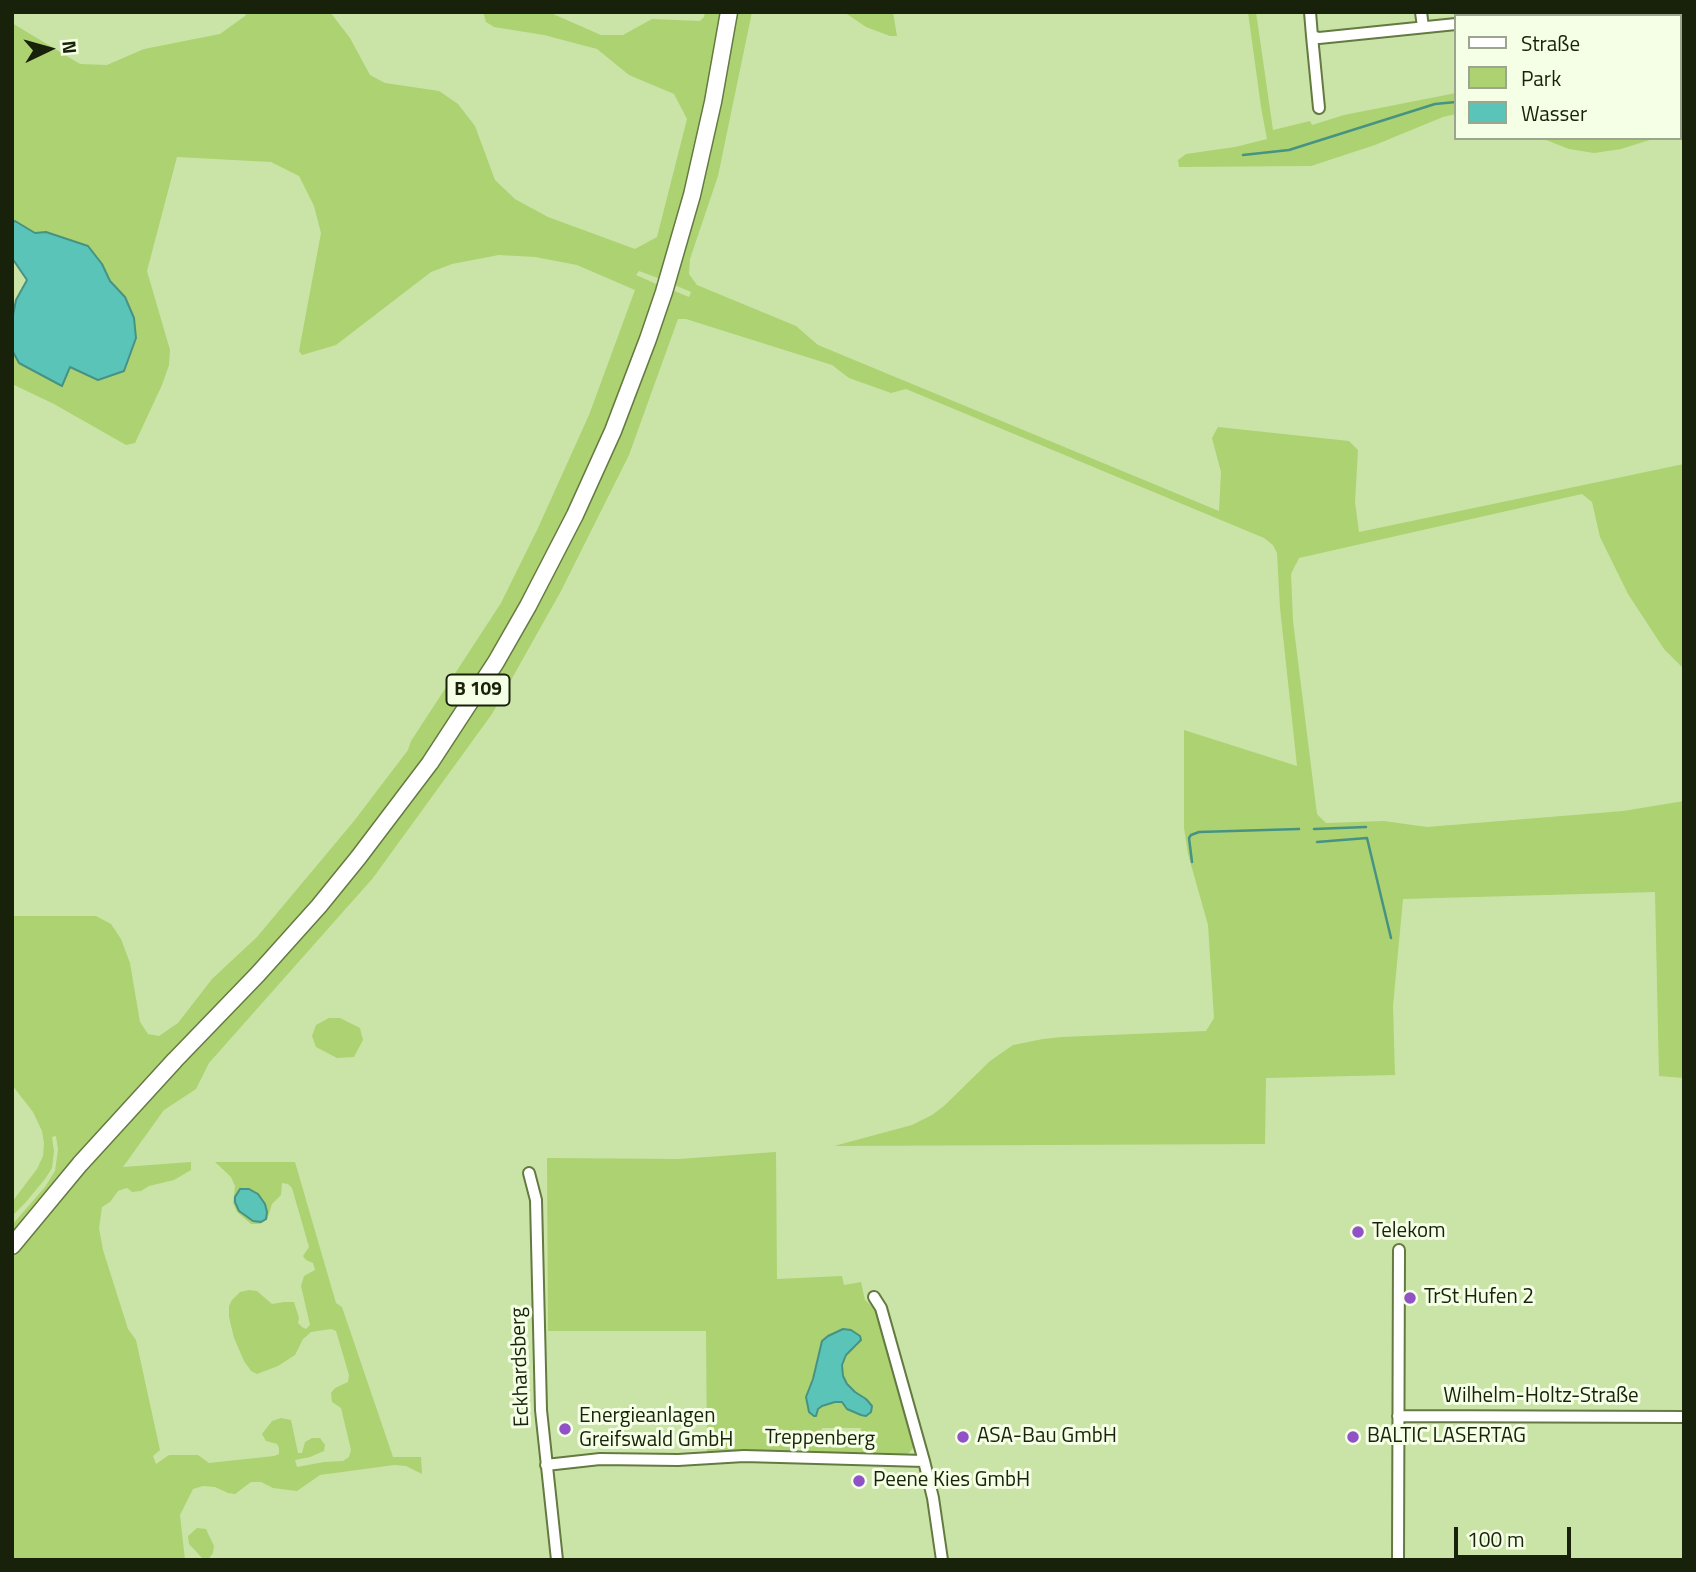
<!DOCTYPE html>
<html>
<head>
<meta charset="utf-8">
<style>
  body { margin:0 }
  #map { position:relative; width:1696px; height:1572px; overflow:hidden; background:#cae4a7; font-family:"Titillium Web",sans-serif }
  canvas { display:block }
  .frame { position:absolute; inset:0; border:14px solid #182109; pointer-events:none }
  .legend { position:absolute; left:1454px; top:14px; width:228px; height:126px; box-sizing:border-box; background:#f4ffe6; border:2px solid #9ca68e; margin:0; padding:9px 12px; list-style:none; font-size:21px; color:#182109 }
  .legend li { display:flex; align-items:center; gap:14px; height:35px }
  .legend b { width:35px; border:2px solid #9ca68e }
  .north { position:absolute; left:14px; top:14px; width:70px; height:70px; -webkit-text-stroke:5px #f4ffe6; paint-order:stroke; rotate:85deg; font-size:19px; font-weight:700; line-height:28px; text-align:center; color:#182109 }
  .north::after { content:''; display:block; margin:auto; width:24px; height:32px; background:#182109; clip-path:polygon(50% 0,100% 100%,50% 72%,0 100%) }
  .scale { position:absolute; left:1454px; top:1527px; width:117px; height:32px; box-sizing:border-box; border:4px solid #182109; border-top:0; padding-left:9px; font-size:21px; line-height:24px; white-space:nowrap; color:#182109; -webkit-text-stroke:5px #f4ffe6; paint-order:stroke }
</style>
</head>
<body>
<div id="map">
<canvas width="1696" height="1572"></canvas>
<div class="frame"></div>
<ul class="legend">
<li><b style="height:9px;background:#fff"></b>Straße</li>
<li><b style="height:19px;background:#add271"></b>Park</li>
<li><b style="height:19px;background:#5ac4b9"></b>Wasser</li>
</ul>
<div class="north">N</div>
<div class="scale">100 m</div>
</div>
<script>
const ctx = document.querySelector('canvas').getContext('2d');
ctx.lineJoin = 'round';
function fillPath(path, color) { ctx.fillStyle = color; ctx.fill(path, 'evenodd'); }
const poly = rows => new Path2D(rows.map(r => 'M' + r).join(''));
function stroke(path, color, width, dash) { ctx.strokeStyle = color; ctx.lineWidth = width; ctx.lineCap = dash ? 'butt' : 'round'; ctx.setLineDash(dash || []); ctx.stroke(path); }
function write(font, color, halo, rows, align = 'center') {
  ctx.font = font + ' "Titillium Web",sans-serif'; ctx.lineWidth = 6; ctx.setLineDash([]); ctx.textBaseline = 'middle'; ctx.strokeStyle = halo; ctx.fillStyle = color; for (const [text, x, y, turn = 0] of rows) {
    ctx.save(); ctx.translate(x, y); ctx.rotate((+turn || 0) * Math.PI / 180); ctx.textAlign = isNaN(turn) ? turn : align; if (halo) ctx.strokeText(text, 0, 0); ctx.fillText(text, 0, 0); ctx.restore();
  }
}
const green = poly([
  [247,12,330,12,350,38,370,75,385,83,439,91,458,104,475,126,495,180,515,199,548,217,635,249,657,237,687,119,674,94,629,75,597,49,544,35,494,27,486,22,483,12,551,12,553,14,601,35,623,35,652,19,700,21,704,17,705,12,724,12,708,106,663,280,639,271,636,275,661,286,641,346,578,498,475,687,361,848,12,1238,12,1225,45,1187,55,1171,58,1150,56,1136,52,1137,54,1151,52,1168,45,1179,26,1202,12,1216,12,1202,37,1169,43,1156,44,1143,42,1131,33,1112,12,1085,12,916,96,916,111,924,121,939,130,963,140,1022,148,1034,159,1036,178,1023,212,979,257,937,354,821,408,750,411,741,501,603,538,528,589,415,635,290,577,265,535,257,499,255,452,264,431,272,336,345,302,355,299,351,321,233,314,206,299,176,271,162,177,157,147,271,170,350,169,365,162,385,135,443,126,445,54,404,12,384,12,350,19,363,70,367,97,380,125,297,110,281,102,264,46,232,35,233,15,221,12,223,12,23,80,64,107,65,144,49,220,34,245,16],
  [735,12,752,12,718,176,690,259,689,274,697,285,796,326,818,345,1219,511,1221,472,1212,438,1218,427,1349,441,1358,450,1355,502,1359,532,1684,464,1684,669,1664,649,1628,594,1600,537,1592,502,1582,494,1299,558,1291,574,1293,621,1317,814,1326,823,1384,821,1427,827,1623,811,1684,801,1684,1078,1659,1076,1655,892,1403,899,1393,1006,1395,1075,1266,1078,1265,1144,834,1146,912,1125,932,1115,944,1106,990,1061,1013,1045,1043,1039,1062,1037,1206,1031,1214,1018,1208,925,1188,854,1184,828,1184,730,1297,766,1280,608,1277,553,1273,545,1264,538,906,389,891,393,849,378,832,365,686,319,678,319,629,455,561,591,492,714,373,878,209,1063,196,1089,164,1110,123,1167,191,1162,191,1170,174,1180,149,1186,141,1191,132,1192,127,1188,118,1191,110,1202,102,1207,99,1228,103,1250,128,1329,136,1340,160,1450,153,1456,156,1464,169,1455,198,1455,209,1463,274,1456,279,1454,279,1448,277,1444,266,1441,262,1434,272,1421,281,1418,291,1420,298,1453,302,1453,305,1442,312,1438,320,1438,325,1445,324,1451,310,1457,295,1460,297,1467,324,1462,343,1461,349,1457,351,1450,341,1408,332,1402,331,1393,335,1388,348,1382,349,1375,336,1331,331,1329,311,1332,303,1339,295,1355,278,1366,257,1374,251,1371,244,1361,234,1338,229,1317,229,1306,232,1300,240,1292,249,1290,257,1291,272,1304,284,1302,294,1302,299,1318,298,1323,302,1327,306,1329,310,1325,301,1286,304,1276,315,1270,313,1263,306,1260,303,1256,309,1247,292,1188,288,1184,282,1183,281,1195,272,1204,267,1220,260,1224,251,1224,237,1212,233,1203,235,1186,231,1177,215,1162,295,1162,336,1303,342,1307,393,1457,421,1457,422,1474,406,1466,394,1465,320,1475,297,1491,273,1488,261,1482,251,1482,235,1494,228,1493,215,1487,203,1486,193,1489,180,1515,185,1560,12,1560,12,1255,68,1185,286,951,503,660,670,289,689,297,691,292,672,284],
  [844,12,893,12,897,36,890,36,866,27],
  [1248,12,1256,12,1273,130,1310,121,1312,125,1344,115,1456,93,1456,114,1443,117,1375,145,1311,166,1179,167,1178,160,1186,154,1235,147,1267,139,1261,107],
  [1541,138,1656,138,1621,149,1594,153,1569,149],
  [329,1018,340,1018,360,1028,363,1040,354,1057,337,1058,316,1047,312,1036,316,1025],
  [776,1152,777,1279,842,1276,844,1285,861,1282,865,1300,879,1312,915,1442,914,1447,906,1456,807,1453,804,1449,809,1445,860,1446,861,1428,822,1428,820,1437,817,1439,801,1443,794,1453,707,1454,706,1331,548,1331,547,1158,679,1159],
  [822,1341,858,1345,846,1355,842,1365,843,1376,847,1384,855,1392,867,1399,860,1415,847,1409,842,1402,835,1402,822,1406,818,1409,816,1416,806,1398,813,1379],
  [197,1528,206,1529,214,1546,213,1553,208,1560,203,1559,189,1544,188,1536]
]);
const water = poly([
  [15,221,35,233,46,232,88,246,102,264,110,281,125,297,134,318,136,338,124,371,98,380,70,367,62,386,19,363,12,350,12,320,16,300,27,280,12,258,12,223,15,221],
  [240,1189,249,1189,258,1194,265,1204,267,1212,266,1219,261,1222,253,1221,239,1211,235,1202,235,1197,240,1189],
  [843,1329,851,1330,860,1336,861,1340,846,1355,842,1365,843,1376,847,1384,855,1392,866,1399,872,1406,871,1412,866,1416,861,1415,847,1409,842,1402,835,1402,822,1406,818,1409,816,1416,814,1416,809,1412,806,1397,813,1379,822,1341,828,1336,843,1329]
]);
const stream = poly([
  [1680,104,1684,104],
  [1243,155,1289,150,1435,104,1456,102],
  [1314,829,1366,827],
  [1317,842,1367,838,1391,938],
  [1192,862,1189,838,1191,835,1199,832,1299,829]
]);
const minor = poly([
  [1310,12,1312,36,1319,38,1456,24],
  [1421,12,1423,27],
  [1534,16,1568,12],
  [1312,36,1319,108],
  [529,1173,536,1200,541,1410,557,1560],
  [874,1297,881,1308,924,1461,933,1498,942,1560],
  [1398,1416,1684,1417],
  [546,1465,600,1459,678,1460,744,1456,924,1461],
  [1398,1560,1399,1250]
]);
const highway = poly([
  [12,1246,80,1164,175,1060,258,974,319,906,358,858,430,763,496,662,528,606,575,515,613,431,648,339,664,292,692,195,713,102,729,12]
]);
const markers = [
  [1358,1232,7,"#9151c7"],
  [1410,1298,7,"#9151c7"],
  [565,1429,7,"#9151c7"],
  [963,1437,7,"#9151c7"],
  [1353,1437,7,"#9151c7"],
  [859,1481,7,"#9151c7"]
];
const shields = [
  [478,690,63]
];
const shieldNames = [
  ["B 109",478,690]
];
const poiNames = [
  ["Telekom",1372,1232],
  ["TrSt Hufen 2",1424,1298],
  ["Energieanlagen",579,1417],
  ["Greifswald GmbH",579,1441],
  ["ASA-Bau GmbH",977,1437],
  ["BALTIC LASERTAG",1367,1437],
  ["Peene Kies GmbH",873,1481]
];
const streetNames = [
  ["Eckhardsberg",521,1367,-92],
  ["Wilhelm-Holtz-Straße",1541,1397],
  ["Treppenberg",820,1439,1]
];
fillPath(green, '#add271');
fillPath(water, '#5ac4b9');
stroke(water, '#469384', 2);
stroke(stream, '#469384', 2.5);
stroke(minor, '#647a41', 14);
stroke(highway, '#647a41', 19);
stroke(minor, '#fff', 10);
stroke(highway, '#fff', 16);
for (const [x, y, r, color] of markers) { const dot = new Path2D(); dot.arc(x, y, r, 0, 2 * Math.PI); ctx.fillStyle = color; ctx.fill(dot); stroke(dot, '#f4ffe6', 2.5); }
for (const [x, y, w] of shields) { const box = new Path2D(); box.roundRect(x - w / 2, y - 15.5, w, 31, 5); ctx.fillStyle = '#f4ffe6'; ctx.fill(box); stroke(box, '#182109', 2); }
write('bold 19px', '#182109', null, shieldNames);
write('21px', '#182109', '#f4ffe6', poiNames, 'left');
write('21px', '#182109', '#f4ffe6', streetNames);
</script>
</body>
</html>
